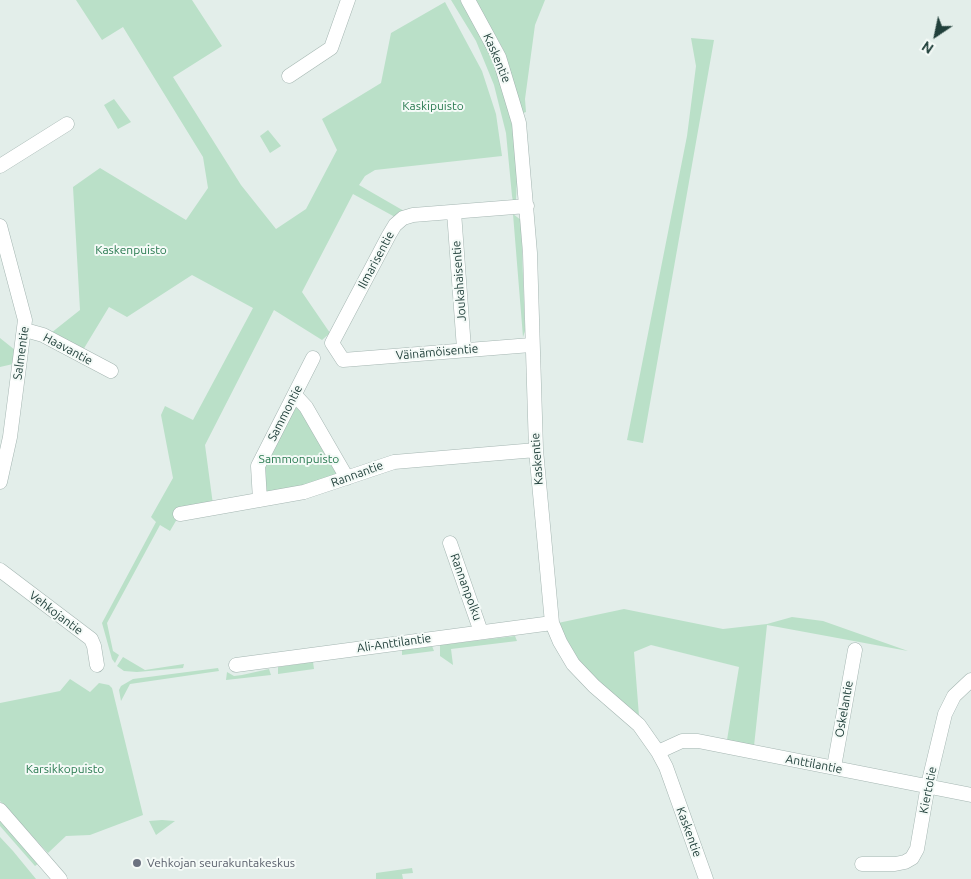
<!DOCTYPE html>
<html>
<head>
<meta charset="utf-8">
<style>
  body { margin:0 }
  #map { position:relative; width:971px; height:879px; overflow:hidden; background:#e3eeea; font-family:Ubuntu,sans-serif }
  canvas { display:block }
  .north { position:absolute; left:911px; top:10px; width:50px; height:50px; -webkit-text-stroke:4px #f4faf7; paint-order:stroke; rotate:214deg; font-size:14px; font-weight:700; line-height:20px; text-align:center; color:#21403b }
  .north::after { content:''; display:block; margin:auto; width:18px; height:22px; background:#21403b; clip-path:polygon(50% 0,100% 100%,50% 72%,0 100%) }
</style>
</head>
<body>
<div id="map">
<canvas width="971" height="879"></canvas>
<div class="north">N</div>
</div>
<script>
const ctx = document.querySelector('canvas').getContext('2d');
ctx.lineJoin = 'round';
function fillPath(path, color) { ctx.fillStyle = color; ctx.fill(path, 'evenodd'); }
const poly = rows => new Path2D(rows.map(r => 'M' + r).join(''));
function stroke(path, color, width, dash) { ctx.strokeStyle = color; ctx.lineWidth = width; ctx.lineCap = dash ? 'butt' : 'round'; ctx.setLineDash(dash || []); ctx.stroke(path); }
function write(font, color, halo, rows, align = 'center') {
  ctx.font = font + ' Ubuntu,sans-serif'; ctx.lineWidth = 4; ctx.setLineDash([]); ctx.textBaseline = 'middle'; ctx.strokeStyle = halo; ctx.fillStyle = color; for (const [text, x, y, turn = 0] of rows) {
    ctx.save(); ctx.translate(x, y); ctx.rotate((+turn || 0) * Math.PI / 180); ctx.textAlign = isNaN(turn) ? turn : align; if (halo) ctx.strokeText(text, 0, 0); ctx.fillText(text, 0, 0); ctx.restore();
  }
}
const green = poly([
  [76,0,192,0,222,46,173,77,241,185,276,229,306,209,337,150,322,119,381,83,391,33,445,2,482,71,496,114,502,156,375,170,365,176,359,185,404,211,395,217,353,194,302,292,330,333,322,340,274,310,205,445,214,512,177,519,170,531,160,525,107,623,113,651,119,655,115,663,112,659,102,623,156,522,151,517,173,478,161,415,165,406,193,420,253,308,192,275,127,317,109,307,83,350,51,333,80,310,73,187,100,168,186,220,208,188,203,157,123,27,102,40],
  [451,0,460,0,494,60,514,132,517,181,516,200,513,201,512,196,506,133,494,85,476,41],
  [475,0,545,0,535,25,525,99,526,112,523,113,503,49],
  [691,38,714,40,643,443,627,440,687,136,696,66],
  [114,99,131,122,118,129,104,105],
  [268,130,281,146,270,153,260,136],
  [513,214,521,220,525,331,523,337],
  [0,338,15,350,13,364,0,367],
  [296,408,301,408,337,473,324,481,269,493,265,491,263,465,292,410],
  [624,609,723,629,767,624,792,617,823,621,908,651,767,625,754,746,727,740,739,667,651,645,634,652,639,716,580,665,558,623],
  [515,636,517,641,451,649,453,665,440,656,440,645],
  [432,646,434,651,402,655,402,650],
  [123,657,145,670,184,664,183,668,137,672,124,671,117,666],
  [313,662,314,669,278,674,278,667],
  [218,668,219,671,130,684,121,701,119,690,121,686,133,679],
  [269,669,271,675,226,680,227,672,234,676,242,675],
  [70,679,90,692,99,683,109,685,112,688,143,815,90,835,66,836,48,853,0,801,0,703,60,691],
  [0,820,39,863,35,866,0,826],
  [162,820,175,821,156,835,149,821],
  [0,837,13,851,36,879,0,879],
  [412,868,413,873,402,874,403,879,376,879,376,873]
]);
const minor = poly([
  [468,0,499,57,519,123,530,253,536,450,552,623,560,642,573,664,594,686,639,725,658,752,666,767,706,879],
  [289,76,331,48,348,0],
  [0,166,67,124],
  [527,206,413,215,403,218,395,225,389,235,332,343,343,360,531,345],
  [454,212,464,349],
  [0,226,25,320,10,437,0,482],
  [25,330,43,335,111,371],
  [295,395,306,407,347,478],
  [260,500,258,466,313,358],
  [180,514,304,492,394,462,536,450],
  [450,543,481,632],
  [0,570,91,639,94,646,97,665],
  [236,665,552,623],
  [658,752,682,741,698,741,971,795],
  [834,767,855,650],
  [0,810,60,879],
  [862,864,895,864,905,862,912,858,917,849,928,785,945,714,954,696,971,680]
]);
const markers = [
  [137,863,5,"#6b7280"]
];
const streetNames = [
  ["Kaskentie",497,58,67],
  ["Ilmarisentie",376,260,-62],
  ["Joukahaisentie",459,281,-94],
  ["Haavantie",68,349,28],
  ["Väinämöisentie",437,352,-5],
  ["Salmentie",21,353,-82],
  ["Sammontie",285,413,-63],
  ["Kaskentie",537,459,-94],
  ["Rannantie",357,474,-20],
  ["Rannanpolku",466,587,70],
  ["Vehkojantie",56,613,37],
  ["Ali-Anttilantie",394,643,-8],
  ["Oskelantie",844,709,-80],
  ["Anttilantie",814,764,11],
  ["Kiertotie",928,790,-79],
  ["Kaskentie",689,832,70]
];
const parkNames = [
  ["Kaskipuisto",433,106],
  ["Kaskenpuisto",131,250],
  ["Sammonpuisto",299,459],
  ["Karsikkopuisto",65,769]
];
const worshipNames = [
  ["Vehkojan seurakuntakeskus",147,863]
];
fillPath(green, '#bae0c8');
stroke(minor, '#a5b6b2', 15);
stroke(minor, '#fff', 14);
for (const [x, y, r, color] of markers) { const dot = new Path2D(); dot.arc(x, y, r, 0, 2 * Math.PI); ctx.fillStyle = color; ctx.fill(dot); stroke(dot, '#f4faf7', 2); }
write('12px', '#21403b', '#f4faf7', streetNames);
write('12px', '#297a50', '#f4faf7', parkNames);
write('12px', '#5b616d', '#f4faf7', worshipNames, 'left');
</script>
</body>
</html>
